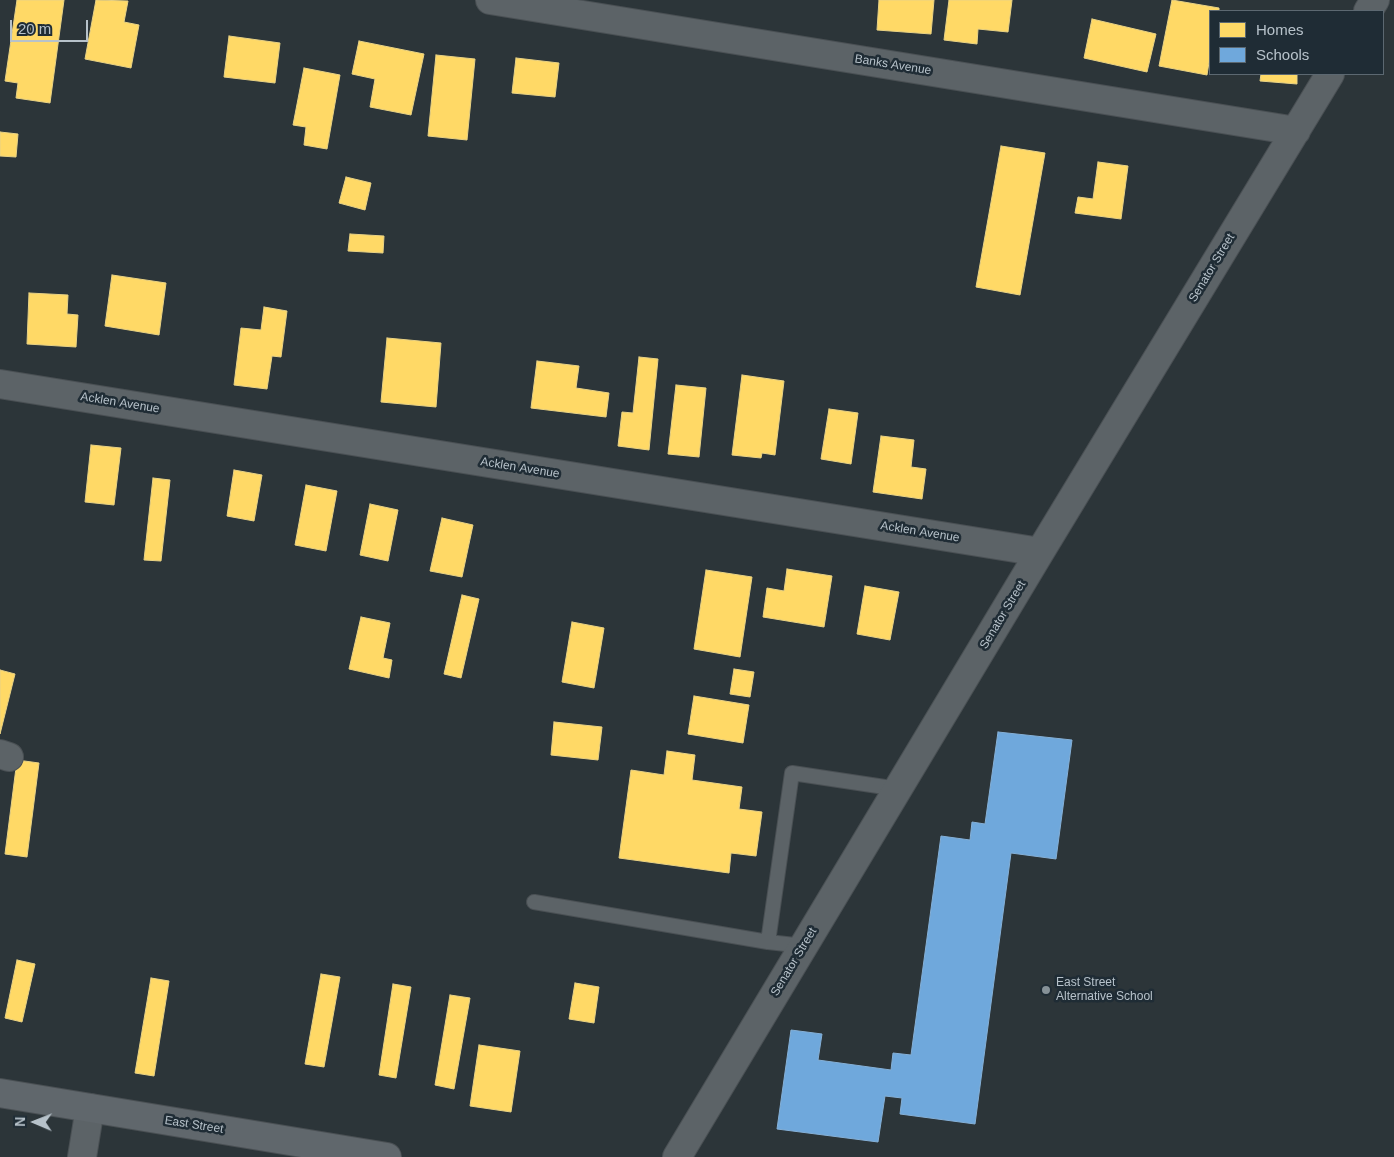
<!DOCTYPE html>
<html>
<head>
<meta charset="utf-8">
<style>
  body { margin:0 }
  #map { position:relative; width:1394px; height:1157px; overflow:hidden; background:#2c3539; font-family:Helvetica,sans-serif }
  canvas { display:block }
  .legend { position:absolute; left:1209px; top:10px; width:175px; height:65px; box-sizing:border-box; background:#1f2c35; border:1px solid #5c6871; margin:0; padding:6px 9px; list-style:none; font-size:15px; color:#b7c2ca }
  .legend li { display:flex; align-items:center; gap:10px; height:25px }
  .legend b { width:25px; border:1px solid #5c6871 }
  .north { position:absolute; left:10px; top:1097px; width:50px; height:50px; -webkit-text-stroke:4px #1f2c35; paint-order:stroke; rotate:271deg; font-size:14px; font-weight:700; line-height:20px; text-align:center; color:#b7c2ca }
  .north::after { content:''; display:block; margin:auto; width:18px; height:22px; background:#b7c2ca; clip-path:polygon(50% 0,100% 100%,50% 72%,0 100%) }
  .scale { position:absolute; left:10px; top:20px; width:78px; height:22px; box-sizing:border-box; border:2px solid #b7c2ca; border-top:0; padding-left:6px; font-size:15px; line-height:18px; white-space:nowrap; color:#b7c2ca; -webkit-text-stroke:4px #1f2c35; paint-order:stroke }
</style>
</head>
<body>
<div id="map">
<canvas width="1394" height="1157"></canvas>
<ul class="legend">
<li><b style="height:14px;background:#ffd966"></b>Homes</li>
<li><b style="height:14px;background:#6fa8dc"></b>Schools</li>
</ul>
<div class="north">N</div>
<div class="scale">20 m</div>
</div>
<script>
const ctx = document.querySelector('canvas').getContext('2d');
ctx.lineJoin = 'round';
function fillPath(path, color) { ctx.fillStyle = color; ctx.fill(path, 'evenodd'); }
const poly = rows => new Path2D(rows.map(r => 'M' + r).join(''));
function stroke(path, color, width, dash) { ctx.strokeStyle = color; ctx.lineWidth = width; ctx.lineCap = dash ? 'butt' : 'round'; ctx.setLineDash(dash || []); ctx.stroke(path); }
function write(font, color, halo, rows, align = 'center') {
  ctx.font = font + ' Helvetica,sans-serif'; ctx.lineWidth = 5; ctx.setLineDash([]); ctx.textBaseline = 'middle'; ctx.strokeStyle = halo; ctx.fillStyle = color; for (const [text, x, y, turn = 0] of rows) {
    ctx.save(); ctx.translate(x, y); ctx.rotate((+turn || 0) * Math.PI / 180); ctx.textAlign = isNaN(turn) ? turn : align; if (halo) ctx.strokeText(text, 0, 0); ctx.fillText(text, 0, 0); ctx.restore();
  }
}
const homes = poly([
  [17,0,64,0,50,103,16,98,18,83,5,81,17,0],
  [96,0,128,1,124,22,139,25,131,68,85,59,96,0],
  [879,0,934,0,931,34,877,30,879,0],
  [949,0,1012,0,1008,32,978,29,977,44,944,40,949,0],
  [1172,0,1219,8,1219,11,1210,11,1210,56,1207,75,1159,66,1172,0],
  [1092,19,1156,34,1147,72,1084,58,1092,19],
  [229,36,280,43,275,83,224,77,229,36],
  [359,41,424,54,411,115,370,107,375,79,352,74,359,41],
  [436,55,475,59,467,140,428,136,436,55],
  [516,58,559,63,555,97,512,93,516,58],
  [304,68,340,75,327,149,304,145,306,127,293,125,304,68],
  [1261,74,1297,74,1297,84,1260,81,1261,74],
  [0,132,18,134,16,157,0,156,0,132],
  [1001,146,1045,153,1020,295,976,287,1001,146],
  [1098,162,1128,166,1121,219,1075,213,1078,197,1093,199,1098,162],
  [346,177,371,183,365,210,339,203,346,177],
  [350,234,384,236,383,253,348,251,350,234],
  [112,275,166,283,159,335,105,326,112,275],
  [29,293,68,295,67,314,78,315,76,347,27,344,29,293],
  [264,307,287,311,281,357,272,356,267,389,234,385,241,328,261,330,264,307],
  [387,338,441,343,436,407,381,402,387,338],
  [639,357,658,359,649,450,618,446,622,412,633,413,639,357],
  [537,361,579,366,576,388,609,393,606,417,531,408,537,361],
  [742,375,784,381,775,455,762,453,761,458,732,455,742,375],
  [676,385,706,388,699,457,668,454,676,385],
  [829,409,858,413,851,464,821,459,829,409],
  [881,436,914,440,911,467,926,469,922,499,873,492,881,436],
  [91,445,121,448,114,505,85,502,91,445],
  [234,470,262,475,254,521,227,516,234,470],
  [153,478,170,480,161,561,144,560,153,478],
  [306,485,337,491,326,551,295,545,306,485],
  [370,504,398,510,388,561,360,555,370,504],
  [442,518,473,525,462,577,430,571,442,518],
  [787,569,832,576,824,627,763,617,767,588,784,591,787,569],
  [706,570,752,577,740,657,694,649,706,570],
  [865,586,899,592,890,640,857,634,865,586],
  [462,595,479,599,461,678,444,674,462,595],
  [361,617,390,623,383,658,392,660,389,678,349,669,361,617],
  [572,622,604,628,594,688,562,682,572,622],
  [734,669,754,672,750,697,730,694,734,669],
  [0,670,15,674,0,734,0,670],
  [694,696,749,705,743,743,688,734,694,696],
  [554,722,602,727,598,760,551,755,554,722],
  [667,751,695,755,692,780,742,787,739,809,762,812,756,856,731,853,729,873,619,858,631,770,664,775,667,751],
  [17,760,39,763,27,857,5,854,17,760],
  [17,960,35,964,22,1022,5,1018,17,960],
  [321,974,340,977,324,1067,305,1064,321,974],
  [151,978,169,981,154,1076,135,1073,151,978],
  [575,983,599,987,594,1023,569,1019,575,983],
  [393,984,411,987,396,1078,379,1075,393,984],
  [450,995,470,998,454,1089,435,1085,450,995],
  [479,1045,520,1051,511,1112,470,1106,479,1045]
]);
const schools = poly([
  [998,732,1072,740,1056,859,1011,853,975,1124,900,1114,902,1098,885,1096,878,1142,777,1129,791,1030,822,1034,818,1060,891,1070,893,1053,911,1055,941,836,970,840,972,822,985,824,998,732]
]);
const lane = poly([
  [534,902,768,942],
  [804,946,768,942,792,773,898,789]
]);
const street = poly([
  [490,0,1296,131],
  [1368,11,1375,0],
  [0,384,1040,552],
  [0,754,9,757],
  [82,1157,90,1108],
  [677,1157,1040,552,1330,74]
]);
const secondary = poly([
  [0,1093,387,1157]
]);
const markers = [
  [1046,990,5,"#869197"]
];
const streetNames = [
  ["Banks Avenue",893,65,9],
  ["Senator Street",1212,268,-59],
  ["Acklen Avenue",120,403,9],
  ["Acklen Avenue",520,468,9],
  ["Acklen Avenue",920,532,9],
  ["Senator Street",1003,615,-59],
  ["Senator Street",794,962,-59],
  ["East Street",194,1125,9]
];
const poiNames = [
  ["East Street",1056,983],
  ["Alternative School",1056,997]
];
fillPath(homes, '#ffd966');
stroke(homes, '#e9d284', 1);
fillPath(schools, '#6fa8dc');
stroke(schools, '#85b0d7', 1);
stroke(lane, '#4a5054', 16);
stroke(street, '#4a5054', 30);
stroke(secondary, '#4a5054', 30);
stroke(lane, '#5c6367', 14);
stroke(street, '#5c6367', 28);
stroke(secondary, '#60676c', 28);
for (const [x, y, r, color] of markers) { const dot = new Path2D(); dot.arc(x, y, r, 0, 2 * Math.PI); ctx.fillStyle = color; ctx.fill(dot); stroke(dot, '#1f2c35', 2); }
write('12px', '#b7c2ca', '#1f2c35', streetNames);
write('12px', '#b7c2ca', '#1f2c35', poiNames, 'left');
</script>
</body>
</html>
